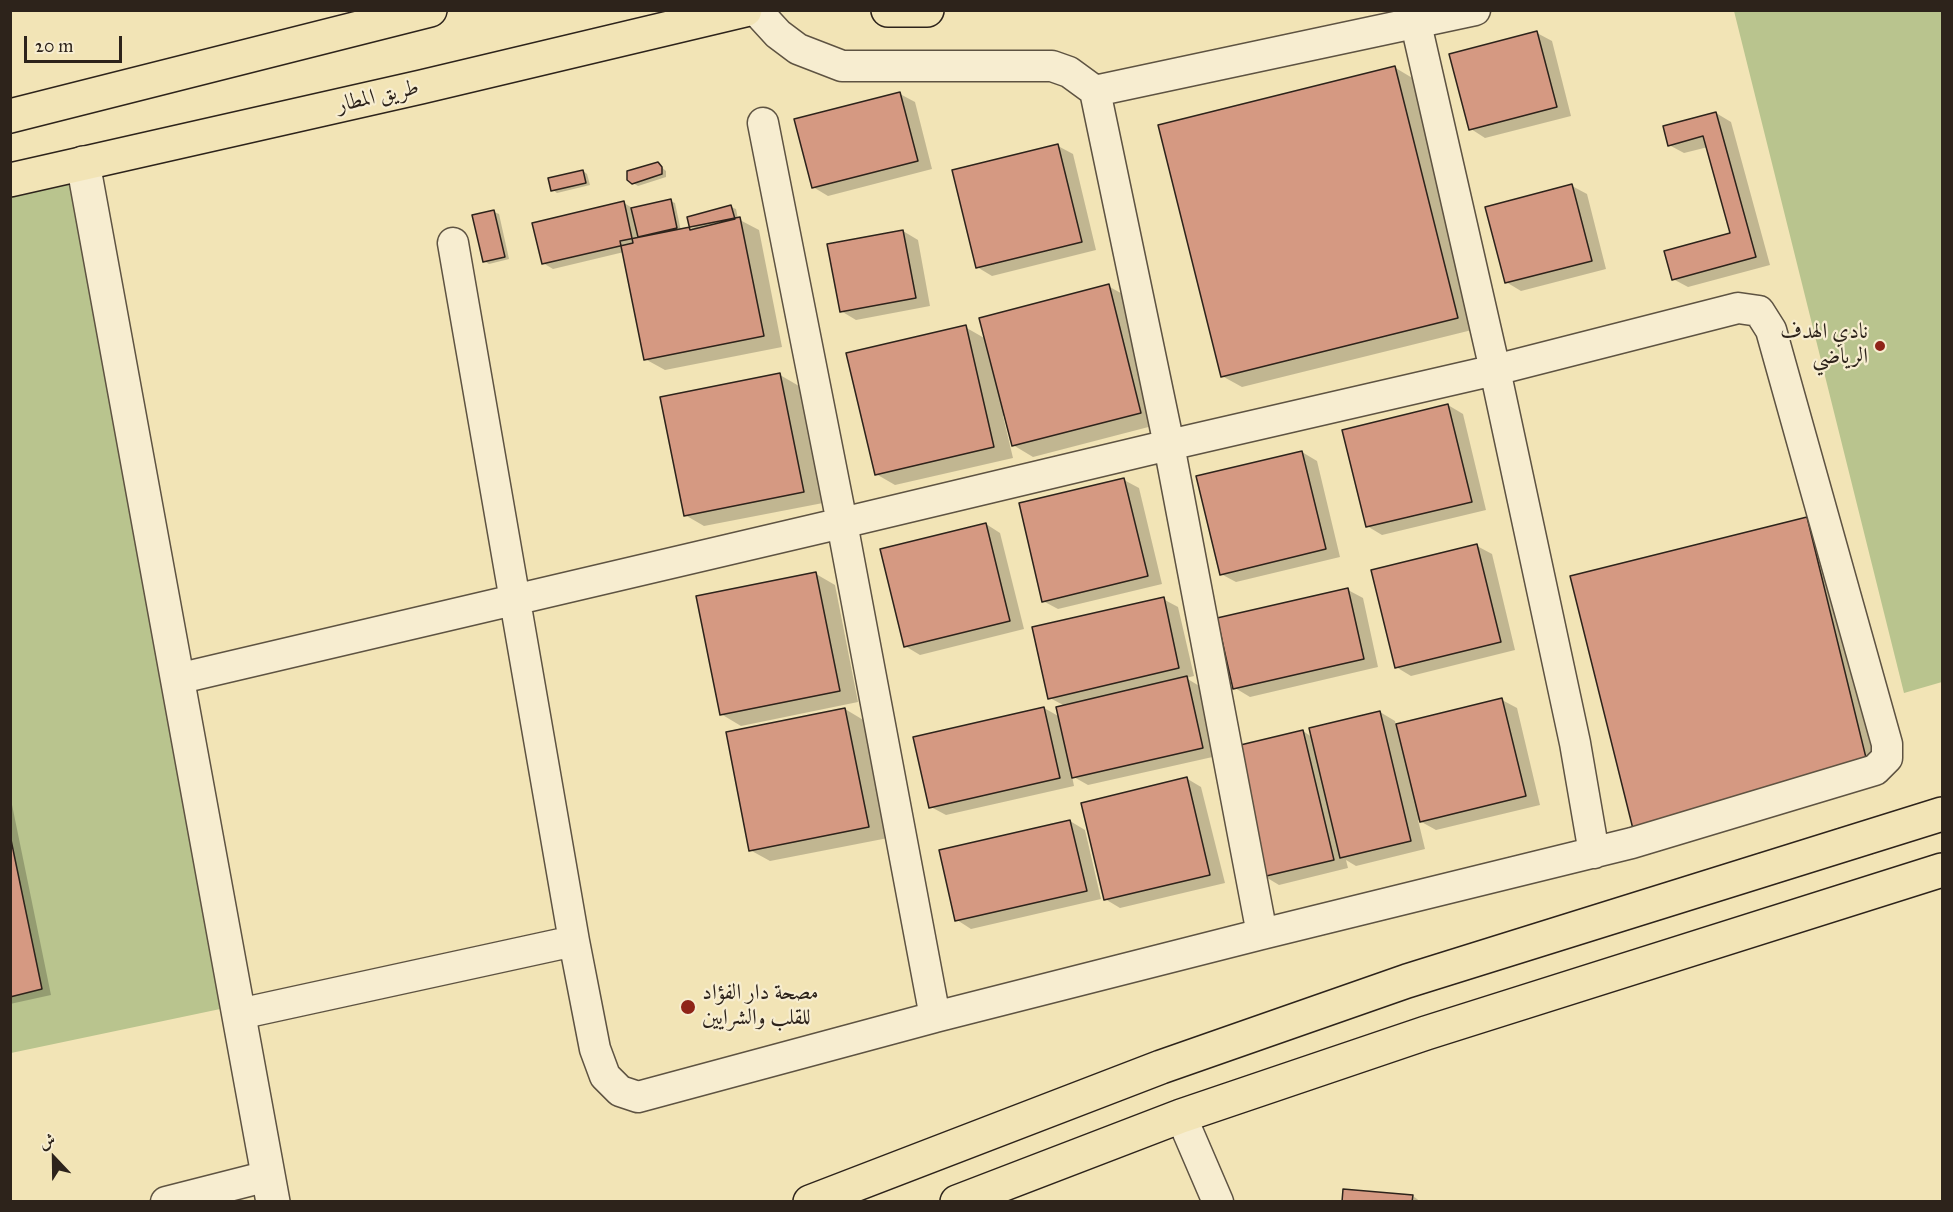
<!DOCTYPE html>
<html>
<head>
<meta charset="utf-8">
<style>
  body { margin:0 }
  #map { position:relative; width:1953px; height:1212px; overflow:hidden; background:#f2e4b6; font-family:"IM FELL Great Primer",Amiri,serif }
  canvas { display:block }
  .frame { position:absolute; inset:0; border:12px solid #2d231b; pointer-events:none }
  .north { position:absolute; left:24px; top:1128px; width:60px; height:60px; -webkit-text-stroke:4px #f7edd0; paint-order:stroke; rotate:338deg; font-size:16px; font-weight:700; line-height:24px; text-align:center; color:#2d231b }
  .north::after { content:''; display:block; margin:auto; width:21px; height:27px; background:#2d231b; clip-path:polygon(50% 0,100% 100%,50% 72%,0 100%) }
  .scale { position:absolute; left:24px; top:36px; width:98px; height:27px; box-sizing:border-box; border:3px solid #2d231b; border-top:0; padding-left:8px; font-size:18px; line-height:21px; white-space:nowrap; color:#2d231b; -webkit-text-stroke:4px #f7edd0; paint-order:stroke }
</style>
</head>
<body>
<div id="map">
<canvas width="1953" height="1212"></canvas>
<div class="frame"></div>
<div class="north">ش</div>
<div class="scale">20 m</div>
</div>
<script>
const ctx = document.querySelector('canvas').getContext('2d');
ctx.lineJoin = 'round';
function fillPath(path, color) { ctx.fillStyle = color; ctx.fill(path, 'evenodd'); }
const poly = rows => new Path2D(rows.map(r => 'M' + r).join(''));
function stroke(path, color, width, dash) { ctx.strokeStyle = color; ctx.lineWidth = width; ctx.lineCap = dash ? 'butt' : 'round'; ctx.setLineDash(dash || []); ctx.stroke(path); }
function write(font, color, halo, rows, align = 'center') {
  ctx.font = font + ' "IM FELL Great Primer",Amiri,serif'; ctx.lineWidth = 4.5; ctx.setLineDash([]); ctx.textBaseline = 'middle'; ctx.strokeStyle = halo; ctx.fillStyle = color; for (const [text, x, y, turn = 0] of rows) {
    ctx.save(); ctx.translate(x, y); ctx.rotate((+turn || 0) * Math.PI / 180); ctx.textAlign = isNaN(turn) ? turn : align; if (halo) ctx.strokeText(text, 0, 0); ctx.fillText(text, 0, 0); ctx.restore();
  }
}
const green = poly([
  [1734,11,1942,11,1942,682,1904,693],
  [78,172,225,1008,11,1053,10,189]
]);
const shadow = poly([
  [1537,33,1552,41,1571,116,1485,138,1471,129],
  [1394,67,1414,79,1476,329,1242,387,1222,376],
  [900,94,915,102,932,169,828,196,813,187],
  [1716,113,1731,122,1770,265,1688,287,1673,279,1732,234,1708,147,1684,153,1669,145],
  [1058,146,1073,154,1096,250,992,276,977,267],
  [658,164,666,171,666,177,638,186,633,183],
  [583,171,587,174,590,185,557,193,553,190],
  [1572,186,1587,194,1606,269,1521,291,1506,282],
  [670,201,675,203,681,231,691,229,731,207,736,209,738,219,759,230,782,347,665,370,645,359,624,252,553,269,543,263,624,203,634,209],
  [494,212,499,214,509,259,489,264,484,261],
  [903,231,918,240,930,306,856,320,841,311],
  [1108,286,1128,297,1160,424,1033,457,1013,445,1006,415,1003,416,1013,458,895,485,876,474,965,327,986,339],
  [780,375,799,386,823,503,704,526,685,515],
  [1448,405,1463,414,1486,510,1382,535,1367,526],
  [1302,452,1317,461,1340,557,1236,582,1221,574],
  [1124,480,1139,488,1162,584,1058,609,1043,601],
  [1807,519,1826,530,1888,781,1654,840],
  [986,524,1000,533,1024,629,920,655,905,646],
  [1477,546,1492,554,1515,650,1411,676,1396,667],
  [816,574,835,585,858,702,741,726,721,714],
  [1348,590,1363,598,1378,667,1250,697,1235,688],
  [1163,599,1178,607,1194,676,1186,678,1201,687,1217,756,1088,785,1072,776,1074,786,946,815,931,807,1044,708,1060,717,1065,706,1050,698],
  [1502,700,1517,708,1540,805,1436,830,1418,820,1425,849,1356,866,1346,860,1348,868,1279,885,1264,876,1303,731,1312,737,1380,712,1395,721,1396,726],
  [845,709,865,721,888,838,770,861,750,850],
  [1186,778,1201,787,1225,883,1120,908,1105,899],
  [10,795,51,995,10,1004],
  [1070,821,1085,830,1101,899,971,929,957,920],
  [1413,1196,1421,1202,1344,1202]
]);
const building = poly([
  [1537,31,1557,107,1469,130,1449,54,1537,31],
  [1395,66,1458,318,1221,377,1158,125,1395,66],
  [900,92,918,161,812,188,794,119,900,92],
  [1716,112,1756,257,1672,280,1664,251,1730,233,1703,136,1668,146,1663,126,1716,112],
  [1058,144,1082,242,976,268,952,170,1058,144],
  [658,162,662,167,662,174,632,184,627,180,627,171,658,162],
  [583,170,586,183,551,191,548,178,583,170],
  [1572,184,1592,261,1505,283,1485,207,1572,184],
  [671,199,677,228,638,237,631,208,671,199],
  [624,201,633,243,542,264,532,223,624,201],
  [731,205,735,219,690,230,687,217,731,205],
  [494,210,505,257,483,262,472,215,494,210],
  [740,217,764,336,644,360,620,241,740,217],
  [903,230,916,298,840,312,827,244,903,230],
  [1109,284,1141,413,1012,446,979,318,1109,284],
  [966,325,994,447,875,475,846,353,966,325],
  [780,373,804,492,684,516,660,397,780,373],
  [1448,404,1472,502,1366,527,1342,430,1448,404],
  [1302,451,1326,549,1220,575,1196,476,1302,451],
  [1124,478,1148,576,1042,602,1019,503,1124,478],
  [1807,517,1869,770,1633,829,1570,576,1807,517],
  [986,523,1010,621,904,647,880,549,986,523],
  [1477,544,1501,642,1395,668,1371,570,1477,544],
  [816,572,840,691,720,715,696,596,816,572],
  [1348,588,1364,659,1233,689,1217,618,1348,588],
  [1164,597,1179,668,1048,699,1032,627,1164,597],
  [1187,676,1203,748,1072,778,1056,707,1187,676],
  [1502,698,1526,796,1420,822,1396,724,1502,698],
  [1044,707,1060,778,929,808,913,737,1044,707],
  [845,708,869,827,749,851,726,732,845,708],
  [1380,711,1411,841,1340,858,1309,728,1380,711],
  [1303,730,1334,860,1262,877,1232,747,1303,730],
  [1187,777,1210,875,1104,900,1081,803,1187,777],
  [1070,820,1087,891,955,921,939,850,1070,820],
  [10,835,42,989,10,997,10,835],
  [1343,1189,1413,1195,1412,1202,1342,1202,1343,1189]
]);
const minor = poly([
  [756,10,778,34,798,49,842,66,1052,66,1069,72,1095,91,1169,445,1262,934],
  [1416,24,1495,370,1575,743,1594,853],
  [1095,91,1475,10],
  [453,243,574,941,595,1049,605,1076,620,1091,638,1097,935,1017],
  [177,679,842,523,1169,445,1495,370,1738,308,1759,311,1771,330,1887,744,1887,758,1875,770,1632,843,1262,934,935,1017,842,523,763,123],
  [239,1014,574,941],
  [1181,1116,1218,1202],
  [166,1202,268,1176]
]);
const tertiary = poly([
  [83,163,273,1202]
]);
const primary = poly([
  [810,1202,1161,1067,1407,981,1942,814],
  [957,1202,1181,1116,1426,1033,1942,870]
]);
const trunk = poly([
  [888,10,927,10],
  [10,116,430,10],
  [10,180,421,87,745,10]
]);
const markers = [
  [1880,346,6,"#8f2418"],
  [688,1007,8,"#8f2418"]
];
const streetNames = [
  ["طريق المطار",378,97,-13]
];
const poiNames = [
  ["نادي الهدف",1868,333],
  ["الرياضي",1868,358],
  ["مصحة دار الفؤاد",702,994,"left"],
  ["للقلب والشرايين",702,1019,"left"]
];
fillPath(green, '#b9c48e');
fillPath(shadow, '#0003');
fillPath(building, '#d59982');
stroke(building, '#2d231b', 1.5);
stroke(minor, '#5e5342', 33);
stroke(tertiary, '#5e5342', 36);
stroke(primary, '#2d231b', 36);
stroke(trunk, '#2d231b', 36);
stroke(minor, '#f7edd0', 30);
stroke(tertiary, '#f7edd0', 33);
stroke(primary, '#f2e4b6', 33);
stroke(trunk, '#f2e4b6', 33);
for (const [x, y, r, color] of markers) { const dot = new Path2D(); dot.arc(x, y, r, 0, 2 * Math.PI); ctx.fillStyle = color; ctx.fill(dot); stroke(dot, '#f7edd0', 2); }
write('22px', '#2d231b', '#f7edd0', streetNames);
write('22px', '#2d231b', '#f7edd0', poiNames, 'right');
</script>
</body>
</html>
